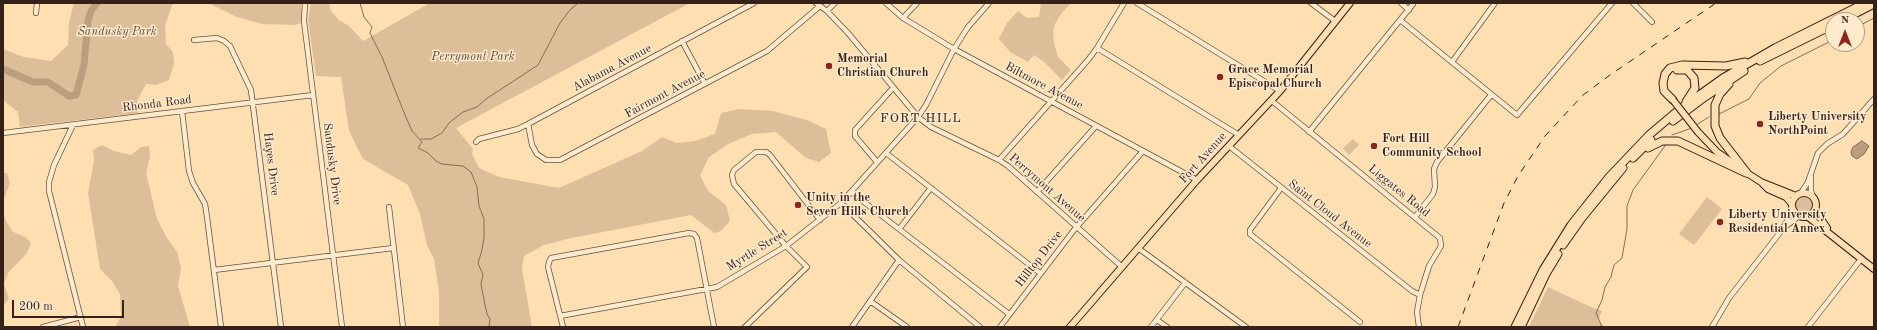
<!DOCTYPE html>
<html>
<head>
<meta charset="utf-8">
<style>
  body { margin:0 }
  #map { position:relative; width:1877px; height:330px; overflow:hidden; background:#fedfb2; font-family:"Old Standard TT",serif }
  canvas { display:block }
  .frame { position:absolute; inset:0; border:4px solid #352119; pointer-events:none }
  .north { position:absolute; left:1825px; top:12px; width:40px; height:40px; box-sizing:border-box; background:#feeacd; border:1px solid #ae9a85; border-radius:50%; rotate:0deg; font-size:11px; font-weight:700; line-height:16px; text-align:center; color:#352119 }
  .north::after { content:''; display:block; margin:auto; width:14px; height:18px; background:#8f2418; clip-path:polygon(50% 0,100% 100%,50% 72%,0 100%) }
  .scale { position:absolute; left:12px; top:300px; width:112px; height:18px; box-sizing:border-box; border:2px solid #352119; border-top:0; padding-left:5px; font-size:12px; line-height:14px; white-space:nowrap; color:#352119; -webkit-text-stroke:3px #feeacd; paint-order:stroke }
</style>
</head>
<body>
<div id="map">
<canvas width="1877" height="330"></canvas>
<div class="frame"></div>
<div class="north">N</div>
<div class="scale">200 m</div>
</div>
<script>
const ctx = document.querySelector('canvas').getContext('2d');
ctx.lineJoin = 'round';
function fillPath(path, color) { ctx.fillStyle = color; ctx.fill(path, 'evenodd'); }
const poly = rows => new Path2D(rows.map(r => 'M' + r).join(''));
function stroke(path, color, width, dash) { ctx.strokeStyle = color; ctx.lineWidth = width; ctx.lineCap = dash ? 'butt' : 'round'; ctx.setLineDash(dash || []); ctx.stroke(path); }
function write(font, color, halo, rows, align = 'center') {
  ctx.font = font + ' "Old Standard TT",serif'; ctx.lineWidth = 3; ctx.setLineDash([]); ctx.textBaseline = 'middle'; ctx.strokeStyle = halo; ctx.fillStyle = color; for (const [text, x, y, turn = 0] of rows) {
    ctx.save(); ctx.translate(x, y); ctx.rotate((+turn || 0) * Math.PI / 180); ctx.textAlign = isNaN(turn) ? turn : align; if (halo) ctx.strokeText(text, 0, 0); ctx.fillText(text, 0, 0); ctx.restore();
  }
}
const green = poly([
  [74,3,175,3,172,5,165,26,166,44,173,52,174,64,169,80,156,85,146,84,137,101,138,113,20,127,18,112,3,100,3,49,24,57,51,61,68,45,69,22],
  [208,3,301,3,302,23,294,25,262,24,237,17],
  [311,3,329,3,331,11,339,20,349,26,363,41,430,3,690,3,456,128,473,149,472,154,479,168,499,177,559,188,642,151,662,137,677,143,695,141,715,134,721,113,739,109,772,111,807,120,826,129,831,153,819,162,806,158,776,132,752,134,730,143,709,157,700,175,708,191,726,205,730,221,721,231,714,233,691,215,567,239,544,245,524,256,522,269,532,327,439,327,439,292,434,259,427,245,420,214,408,185,363,159,349,131,341,77,316,76,308,20],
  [1041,3,1071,3,1061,14,1055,24,1053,30,1054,43,1058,57,1071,70,1062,80,1043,61,1034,55,1028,62,1010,52,999,39,1007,23,1018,11,1027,18,1039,17],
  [1353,139,1359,145,1349,155,1343,148],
  [102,145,114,151,131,155,141,147,149,146,150,156,146,173,157,219,167,238,177,252,181,268,178,286,190,327,116,326,121,316,120,294,112,281,100,269,88,193,94,161,93,150],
  [3,173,7,173,10,183,5,196,3,198],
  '1795 205a9 9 0 1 1 18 0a9 9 0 1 1-18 0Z',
  [1707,197,1722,209,1694,245,1679,234],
  [3,212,6,221,13,232,25,237,31,243,27,253,8,273,4,284,9,299,3,306],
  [1548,287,1591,307,1602,311,1598,321,1605,327,1529,327]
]);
const water = poly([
  [1862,141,1869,146,1864,154,1857,159,1852,156,1851,152,1853,147,1862,141]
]);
const stream = poly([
  [360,3,364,17,372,27,370,33,382,57,405,115,412,131,422,142,418,148,428,153,436,161,442,164,463,166,471,172,477,187,479,206,484,219,484,237,482,250,478,263,483,275,481,283,482,290,487,314,490,319,489,327],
  [1857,27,1874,18],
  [1719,114,1749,99,1760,83,1781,66,1833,40],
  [1696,125,1709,117],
  [1672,135,1692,128],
  [421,139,431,139,442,133,449,123,463,112,477,107,486,99,538,65,560,23,570,10,578,3],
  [1602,327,1596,313,1602,300,1605,287,1611,277,1614,265,1622,258,1627,229,1627,206,1633,190,1667,143]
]);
const river = poly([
  [3,69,33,82,48,82,69,96,76,95,84,65,88,20,91,11,97,3]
]);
const minor = poly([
  [305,3,304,21,342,327],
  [816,3,827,11,848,33,918,117,931,127,999,160,1008,166,1121,266],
  [886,3,903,18,954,49,1197,180],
  [1137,3,1280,91],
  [1311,3,1335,21],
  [1401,3,1409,10],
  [1633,3,1652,22],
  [827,11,835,3],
  [36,13,37,3],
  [903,18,917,3],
  [1400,20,1517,115,1612,3],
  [194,40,217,38,224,41,230,46,251,90,281,327],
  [682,41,705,84],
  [1097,48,1239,135],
  [1452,62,1495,3],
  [1272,101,1440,238,1441,246,1429,266,1420,295,1417,312,1419,327],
  [182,111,189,171,193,183,205,204,207,217,221,327],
  [528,124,532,145,537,154,546,160,560,160,767,51,820,6],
  [73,125,54,165,49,182,49,191,83,327],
  [1309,132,1413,4],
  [3,133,313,95],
  [476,142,479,139,518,129,528,124,754,3],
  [1229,146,1412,291,1420,295],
  [886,153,1040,273],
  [999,160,1088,60,1097,48,1124,3],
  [877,162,855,136,855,130,893,88],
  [1811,177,1811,191,1813,197],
  [1281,188,1250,230,1250,234,1360,322],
  [851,192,1009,314],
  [1037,192,1096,126],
  [1801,193,1808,182,1818,153,1827,144,1843,134,1874,99],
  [841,203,899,260,980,327],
  [389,207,403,327],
  [1415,217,1433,194,1435,187,1434,169,1437,162,1491,95],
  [1786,226,1799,216],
  [900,228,930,189],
  [1138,248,1246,327],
  [214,270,393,248],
  [870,301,907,327],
  [560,316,717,287,786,246,841,203,918,117,926,105,954,49,968,27,989,3],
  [1157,320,1167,327],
  [43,327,81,317],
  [563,327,548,267,549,262,551,258,689,233,694,234,697,238,714,327],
  [745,327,807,267,786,246,734,184,732,175,734,170,756,152,766,152,770,155,820,220],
  [852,327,899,260],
  [1000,327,1074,230,1143,151],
  [1151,327,1185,283],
  [1712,327,1729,298,1782,230,1793,210],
  [1808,327,1861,259]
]);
const major = poly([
  [1698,132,1717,152,1747,173,1761,182,1796,196],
  [1762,183,1768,189,1786,197,1792,204],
  '1792 205a12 12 0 1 1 24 0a12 12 0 1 1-24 0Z',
  [1815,210,1827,228],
  [1807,216,1874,269],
  [1070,327,1197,180,1280,91,1350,3]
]);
const highway = poly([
  [1843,20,1874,4],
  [1760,61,1833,25],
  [1677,70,1687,70,1694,78,1695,88,1686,102],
  [1729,84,1720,94,1715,105,1715,126,1720,138,1747,173],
  [1673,100,1664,91,1663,83,1665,74,1670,68,1682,65,1726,66,1745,62],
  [1673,121,1705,97,1744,71],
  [1648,148,1662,141,1678,141,1746,173],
  [1633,158,1651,140],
  [1563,245,1582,218,1623,168],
  [1515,327,1543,270,1571,225,1609,177,1649,135,1681,108,1723,78,1775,48,1865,3],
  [1521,327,1546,274,1558,254]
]);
const rail = poly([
  [1458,327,1504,203,1518,176,1545,136,1583,95,1610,75,1716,3]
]);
const majorBridge = poly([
  [1673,100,1698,132]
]);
const markers = [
  [829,66,4,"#8f2418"],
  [1220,77,4,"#8f2418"],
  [1760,124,4,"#8f2418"],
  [1374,146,4,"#8f2418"],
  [798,205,4,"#8f2418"],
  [1720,222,4,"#8f2418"]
];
const parkNames = [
  ["Sandusky Park",117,32],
  ["Perrymont Park",473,57]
];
const poiNames = [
  ["Memorial",837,59],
  ["Christian Church",837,73],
  ["Grace Memorial",1228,70],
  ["Episcopal Church",1228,84],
  ["Liberty University",1768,117],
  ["NorthPoint",1768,131],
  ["Fort Hill",1382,139],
  ["Community School",1382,153],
  ["Unity in the",806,198],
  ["Seven Hills Church",806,212],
  ["Liberty University",1728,215],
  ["Residential Annex",1728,229]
];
const streetNames = [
  ["Alabama Avenue",612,68,-28],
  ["Biltmore Avenue",1044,86,28],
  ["Fairmont Avenue",665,94,-28],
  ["Rhonda Road",157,104,-7],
  ["Fort Avenue",1203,158,-48],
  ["Hayes Drive",271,164,83],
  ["Sandusky Drive",332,164,83],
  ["Perrymont Avenue",1047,188,41],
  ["Liggates Road",1399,191,39],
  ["Saint Cloud Avenue",1330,214,38],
  ["Myrtle Street",757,250,-32],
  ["Hilltop Drive",1039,259,-52]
];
const neighbourhoodNames = [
  ["FORT HILL",921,119]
];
fillPath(green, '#dcbf98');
fillPath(water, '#ba9e7e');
stroke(water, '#856c56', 1);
stroke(stream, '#856c56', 1);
stroke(river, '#ba9e7e', 7);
stroke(minor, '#67503f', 6);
stroke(major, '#352119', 8);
stroke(highway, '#352119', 9);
stroke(minor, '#feeacd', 4.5);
stroke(major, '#fedfb2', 6);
stroke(highway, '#fedfb2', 7);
stroke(rail, '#352119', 1, [7, 7]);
stroke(majorBridge, '#352119', 8, []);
stroke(majorBridge, '#fedfb2', 6);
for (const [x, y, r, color] of markers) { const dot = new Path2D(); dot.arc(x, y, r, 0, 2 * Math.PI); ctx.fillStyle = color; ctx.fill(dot); stroke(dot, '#feeacd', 1.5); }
write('italic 12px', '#5f4839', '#feeacd', parkNames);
write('bold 12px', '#352119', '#feeacd', poiNames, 'left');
write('12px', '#352119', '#feeacd', streetNames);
ctx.letterSpacing = '1px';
write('13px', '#352119', '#feeacd', neighbourhoodNames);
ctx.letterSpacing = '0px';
</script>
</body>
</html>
